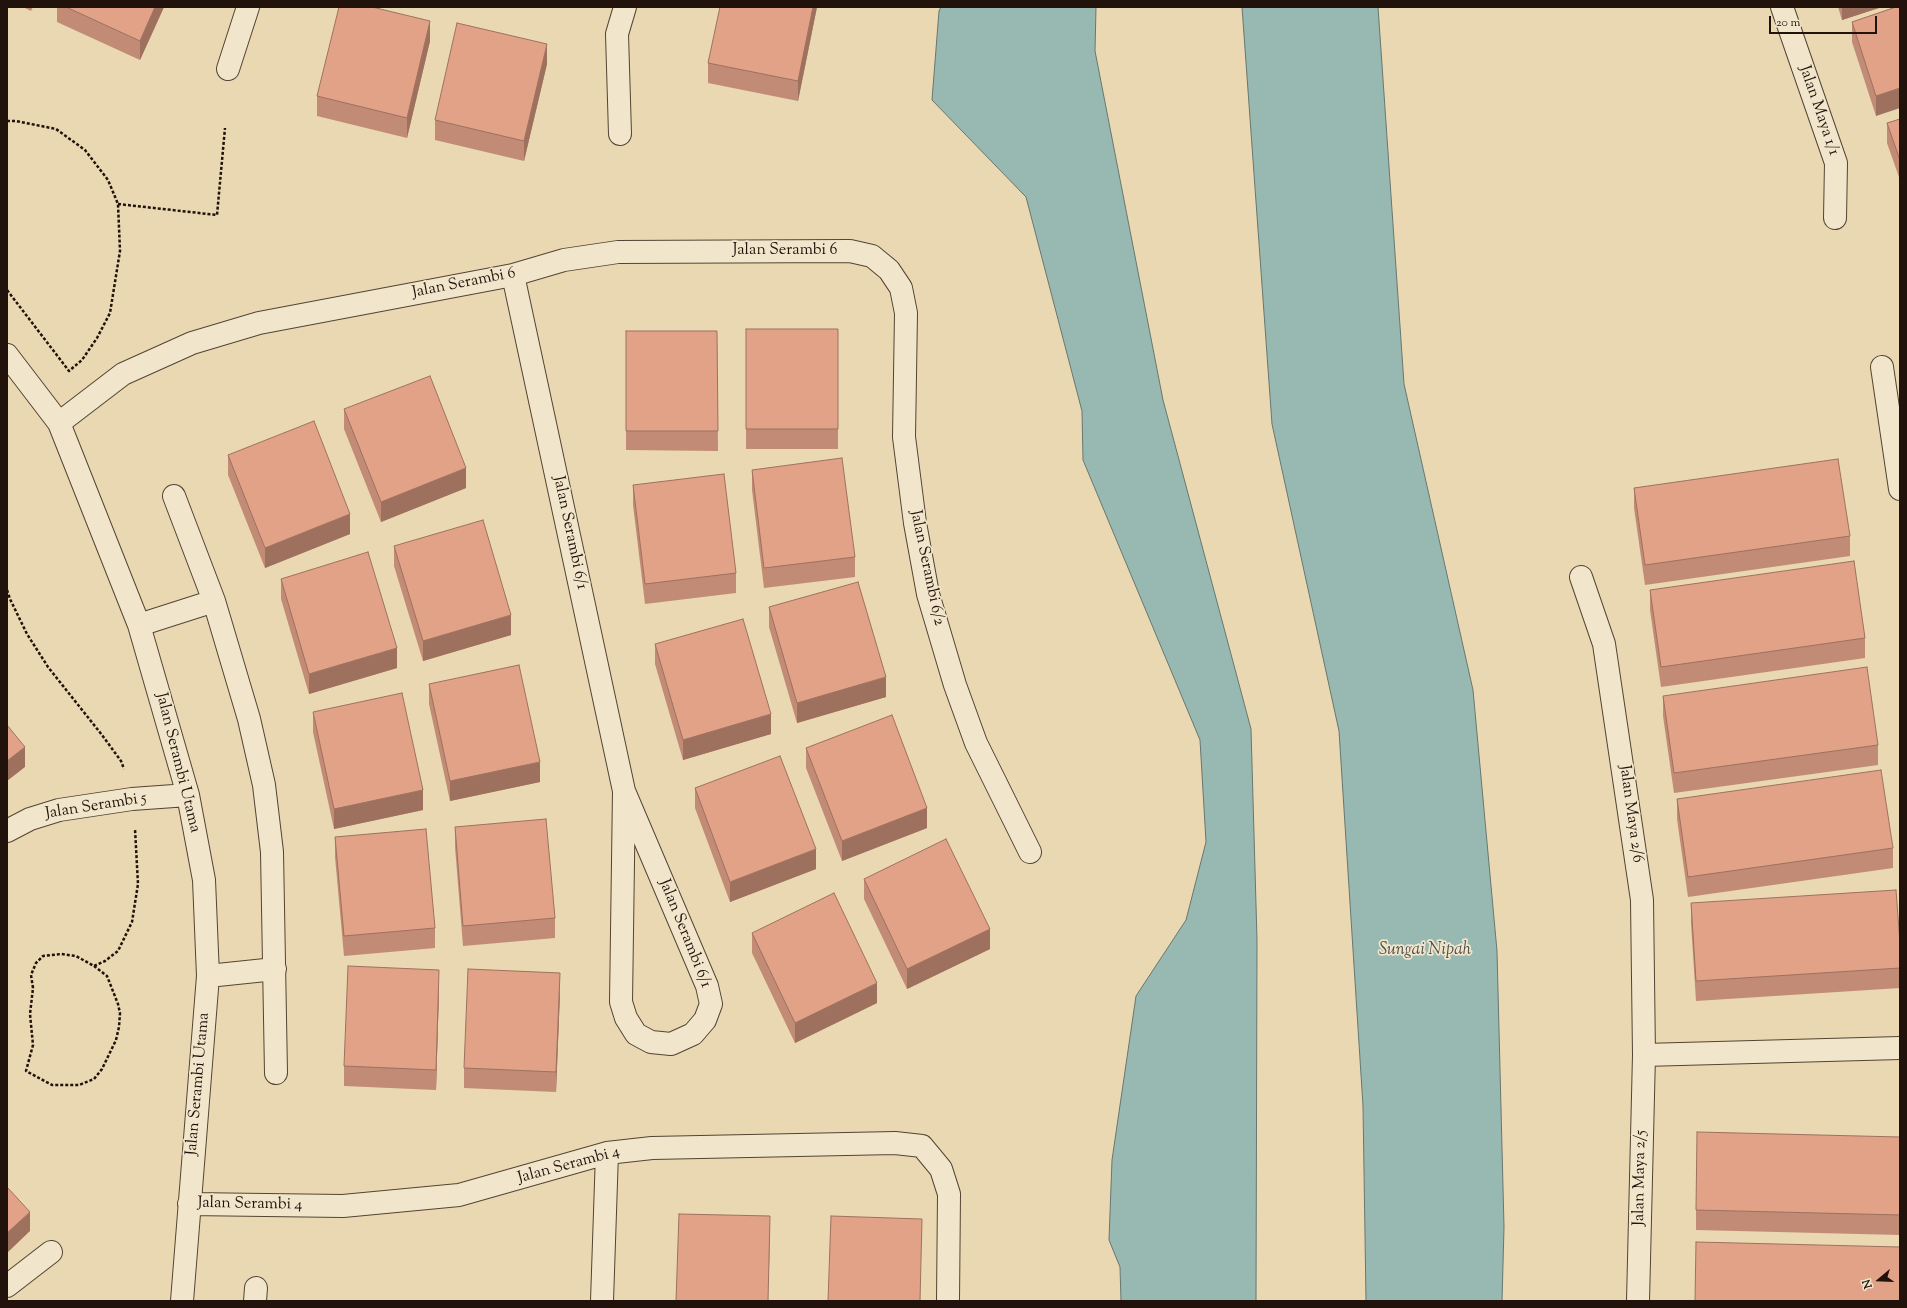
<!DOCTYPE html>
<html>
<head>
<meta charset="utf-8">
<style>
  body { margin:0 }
  #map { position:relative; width:1907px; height:1308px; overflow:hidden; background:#e9d8b1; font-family:"Sorts Mill Goudy",serif }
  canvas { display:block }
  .frame { position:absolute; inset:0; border:8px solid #21120b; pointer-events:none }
  .north { position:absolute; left:1859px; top:1260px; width:40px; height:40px; -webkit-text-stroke:3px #f1e6cc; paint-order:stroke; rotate:251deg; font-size:11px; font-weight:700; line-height:16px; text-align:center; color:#21120b }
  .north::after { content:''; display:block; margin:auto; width:14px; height:18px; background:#21120b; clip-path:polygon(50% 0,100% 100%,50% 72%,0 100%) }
  .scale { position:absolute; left:1769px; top:16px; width:108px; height:18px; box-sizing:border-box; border:2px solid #21120b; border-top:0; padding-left:5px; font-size:12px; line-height:14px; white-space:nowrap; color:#21120b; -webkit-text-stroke:3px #f1e6cc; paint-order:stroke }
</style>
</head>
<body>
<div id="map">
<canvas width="1907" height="1308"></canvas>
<div class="frame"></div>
<div class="north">N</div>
<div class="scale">20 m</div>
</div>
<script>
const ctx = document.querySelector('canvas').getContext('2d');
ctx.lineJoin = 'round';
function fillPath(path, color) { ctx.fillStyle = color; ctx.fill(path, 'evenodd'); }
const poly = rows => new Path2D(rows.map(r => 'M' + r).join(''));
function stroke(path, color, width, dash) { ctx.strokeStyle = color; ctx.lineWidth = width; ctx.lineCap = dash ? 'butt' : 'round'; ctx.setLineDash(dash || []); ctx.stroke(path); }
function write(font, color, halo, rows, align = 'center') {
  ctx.font = font + ' "Sorts Mill Goudy",serif'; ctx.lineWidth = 3.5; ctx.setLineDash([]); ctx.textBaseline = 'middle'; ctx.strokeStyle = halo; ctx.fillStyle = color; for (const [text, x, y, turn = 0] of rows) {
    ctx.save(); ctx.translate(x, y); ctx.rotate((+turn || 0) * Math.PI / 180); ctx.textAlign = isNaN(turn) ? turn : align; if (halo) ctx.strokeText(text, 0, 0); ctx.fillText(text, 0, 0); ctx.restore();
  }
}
const water = poly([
  [941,7,1096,7,1095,51,1163,400,1251,729,1257,940,1256,1301,1121,1301,1120,1267,1109,1240,1112,1160,1136,996,1186,920,1206,842,1200,740,1083,460,1082,411,1026,197,932,100,939,11,941,7],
  [1242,7,1378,7,1404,384,1473,690,1497,951,1504,1227,1502,1301,1366,1301,1363,1106,1339,731,1272,424,1242,7]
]);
const path = poly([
  [7,121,16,121,56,129,85,150,108,180,118,204,120,251,110,313,97,338,82,360,69,371,7,290],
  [118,204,217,215,225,128],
  [7,590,10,599,27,634,48,667,102,735,121,761,124,769],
  [94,966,107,976,118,1004,120,1013,119,1027,116,1040,102,1069,94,1079,79,1085,52,1085,26,1071,33,1045,30,1014,33,988,31,975,36,963,43,956,61,954,76,956,94,966,105,961,118,951,132,922,138,884,135,829]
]);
const minor = poly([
  [1782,7,1836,163,1835,218],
  [228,69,248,7],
  [620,134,617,34,625,7],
  [513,275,624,791,707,986,711,1004,705,1020,693,1034,671,1044,651,1042,636,1034,626,1018,621,1002,624,791],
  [7,355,59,423,139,625,188,795,204,880,208,976,182,1301],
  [1882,367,1900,489],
  [59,423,123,374,192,343,259,323,513,275,564,260,618,252,850,251,872,256,889,270,901,288,906,313,904,437,915,523,928,594,955,685,976,743,1030,852],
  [174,496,214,601,249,719,264,785,272,852,276,1073],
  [1581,577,1604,644,1642,900,1644,1055,1638,1301],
  [139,625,214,601],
  [7,831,30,819,59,810,132,799,188,795],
  [208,976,275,969],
  [1644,1055,1900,1048],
  [189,1204,343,1206,459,1195,607,1153,652,1148,895,1143,922,1146,941,1169,949,1194,948,1301],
  [7,1286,51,1252],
  [255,1301,256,1288],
  [602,1301,607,1153]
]);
const wall = poly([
  [23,7,33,7,31,11],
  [57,7,164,7,140,60,57,22],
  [817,7,798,101,708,83,708,63],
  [1838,7,1882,7,1842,20],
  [1896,7,1876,116,1852,42,1852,22],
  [430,41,407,138,317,116,317,96],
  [547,64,524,161,435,140,435,120],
  [1900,119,1900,180,1887,143,1887,123],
  [746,329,838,329,838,449,746,449],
  [626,331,717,331,718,451,626,450],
  [344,409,466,488,381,522,344,429],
  [228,455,350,534,265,568,228,475],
  [752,470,855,557,855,577,764,588,752,490],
  [633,485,736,573,736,593,645,604,633,505],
  [1634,488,1850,536,1850,556,1645,585,1634,508],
  [394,546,511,635,423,661,394,566],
  [281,579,397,668,309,694,281,599],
  [1650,590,1865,638,1865,658,1661,687,1650,610],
  [769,607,886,697,797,723,769,627],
  [655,644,771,734,683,760,655,664],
  [429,684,540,782,450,801,429,704],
  [1663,696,1878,745,1878,765,1674,793,1663,716],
  [313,712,423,810,334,829,313,732],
  [806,748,927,828,842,861,806,768],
  [695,788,816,869,730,902,695,808],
  [1677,799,1893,848,1893,868,1688,897,1677,819],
  [455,827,555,918,555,938,463,946,455,847],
  [335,837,435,928,435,948,344,956,335,857],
  [864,879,990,949,907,989,864,899],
  [1691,903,1900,943,1900,988,1696,1001,1691,923],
  [752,933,877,1003,795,1043,752,953],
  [439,990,436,1090,344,1086,344,1066],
  [560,993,556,1092,464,1088,464,1068],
  [1900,1137,1900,1235,1696,1230,1696,1210]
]);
const shadedWall = poly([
  [155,7,164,7,140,60,140,41],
  [813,7,817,7,798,101,798,81],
  [1842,7,1882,7,1842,20],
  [430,21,430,41,407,138,407,118],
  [547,44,547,64,524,161,524,141],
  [1900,88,1900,108,1876,116,1876,96],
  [466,468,466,488,381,522,381,502],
  [350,514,350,534,265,568,265,548],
  [511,615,511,635,423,661,423,641],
  [397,648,397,668,309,694,309,674],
  [886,677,886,697,797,723,797,703],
  [771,714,771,734,683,760,683,740],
  [25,747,25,767,7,781,7,761],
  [540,762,540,782,450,801,450,781],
  [423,790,423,810,334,829,334,809],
  [927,808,927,828,842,861,842,841],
  [816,849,816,869,730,902,730,882],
  [990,929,990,949,907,989,907,969],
  [439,970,439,990,436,1090,436,1070],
  [560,973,560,993,556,1092,556,1072],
  [877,983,877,1003,795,1043,795,1023],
  [30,1212,30,1231,7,1253,7,1233],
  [770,1216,770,1236,768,1301]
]);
const building = poly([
  [66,7,155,7,140,41,66,7],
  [339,7,372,7,430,21,407,118,317,96,339,7],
  [720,7,813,7,798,81,708,63,720,7],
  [1896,7,1900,7,1900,88,1876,96,1852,22,1896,7],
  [457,23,547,44,524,141,435,120,457,23],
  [1900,119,1900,160,1887,123,1900,119],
  [746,329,838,329,838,429,746,429,746,329],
  [626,331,717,331,718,431,626,431,626,331],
  [430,376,466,468,381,502,344,409,430,376],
  [314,421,350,514,265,548,228,455,314,421],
  [842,458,855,557,764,568,752,470,842,458],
  [1838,459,1850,536,1645,565,1634,488,1838,459],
  [724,474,736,573,645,584,633,485,724,474],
  [483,520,511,615,423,641,394,546,483,520],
  [368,552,397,648,309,674,281,579,368,552],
  [1854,561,1865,638,1661,667,1650,590,1854,561],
  [858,582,886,677,797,703,769,607,858,582],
  [743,619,771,714,683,740,655,644,743,619],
  [519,665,540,762,450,781,429,684,519,665],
  [1867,667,1878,745,1674,773,1663,696,1867,667],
  [402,693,423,790,334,809,313,712,402,693],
  [892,715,927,808,842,841,806,748,892,715],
  [7,725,25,747,7,761,7,725],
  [780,756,816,849,730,882,695,788,780,756],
  [1881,770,1893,848,1688,877,1677,799,1881,770],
  [546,819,555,918,463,926,455,827,546,819],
  [426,829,435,928,344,936,335,837,426,829],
  [946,839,990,929,907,969,864,879,946,839],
  [1896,890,1900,943,1900,968,1696,981,1691,903,1896,890],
  [834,893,877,983,795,1023,752,933,834,893],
  [348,966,439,970,436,1070,344,1066,348,966],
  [468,969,560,973,556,1072,464,1068,468,969],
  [1697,1132,1900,1137,1900,1215,1696,1210,1697,1132],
  [7,1187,30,1212,7,1233,7,1187],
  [679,1214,770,1216,768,1301,676,1301,679,1214],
  [831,1216,922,1219,920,1301,828,1301,831,1216],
  [1696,1242,1900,1247,1900,1301,1695,1301,1696,1242]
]);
const streetNames = [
  ["Jalan Maya 1/1",1818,111,71],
  ["Jalan Serambi 6",785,251],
  ["Jalan Serambi 6",464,284,-11],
  ["Jalan Serambi 6/1",569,533,78],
  ["Jalan Serambi 6/2",926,568,78],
  ["Jalan Serambi Utama",177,763,76],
  ["Jalan Serambi 5",96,807,-9],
  ["Jalan Maya 2/6",1630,814,82],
  ["Jalan Serambi 6/1",684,934,68],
  ["Jalan Serambi Utama",199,1084,-85],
  ["Jalan Serambi 4",569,1166,-15],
  ["Jalan Maya 2/5",1641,1178,-89],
  ["Jalan Serambi 4",250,1205,1]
];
const waterNames = [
  ["Sungai Nipah",1425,951]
];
fillPath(water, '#98b9b1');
stroke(water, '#68766f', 1);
stroke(minor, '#534434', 24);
stroke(path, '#21120b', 2.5, [3, 2]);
stroke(minor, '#f1e6cc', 22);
fillPath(wall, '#c28b75');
fillPath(shadedWall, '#9e715f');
fillPath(building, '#e1a288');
stroke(building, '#9e715f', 1);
write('16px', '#21120b', '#f1e6cc', streetNames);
write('italic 17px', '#4b4c45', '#f1e6cc', waterNames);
</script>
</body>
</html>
